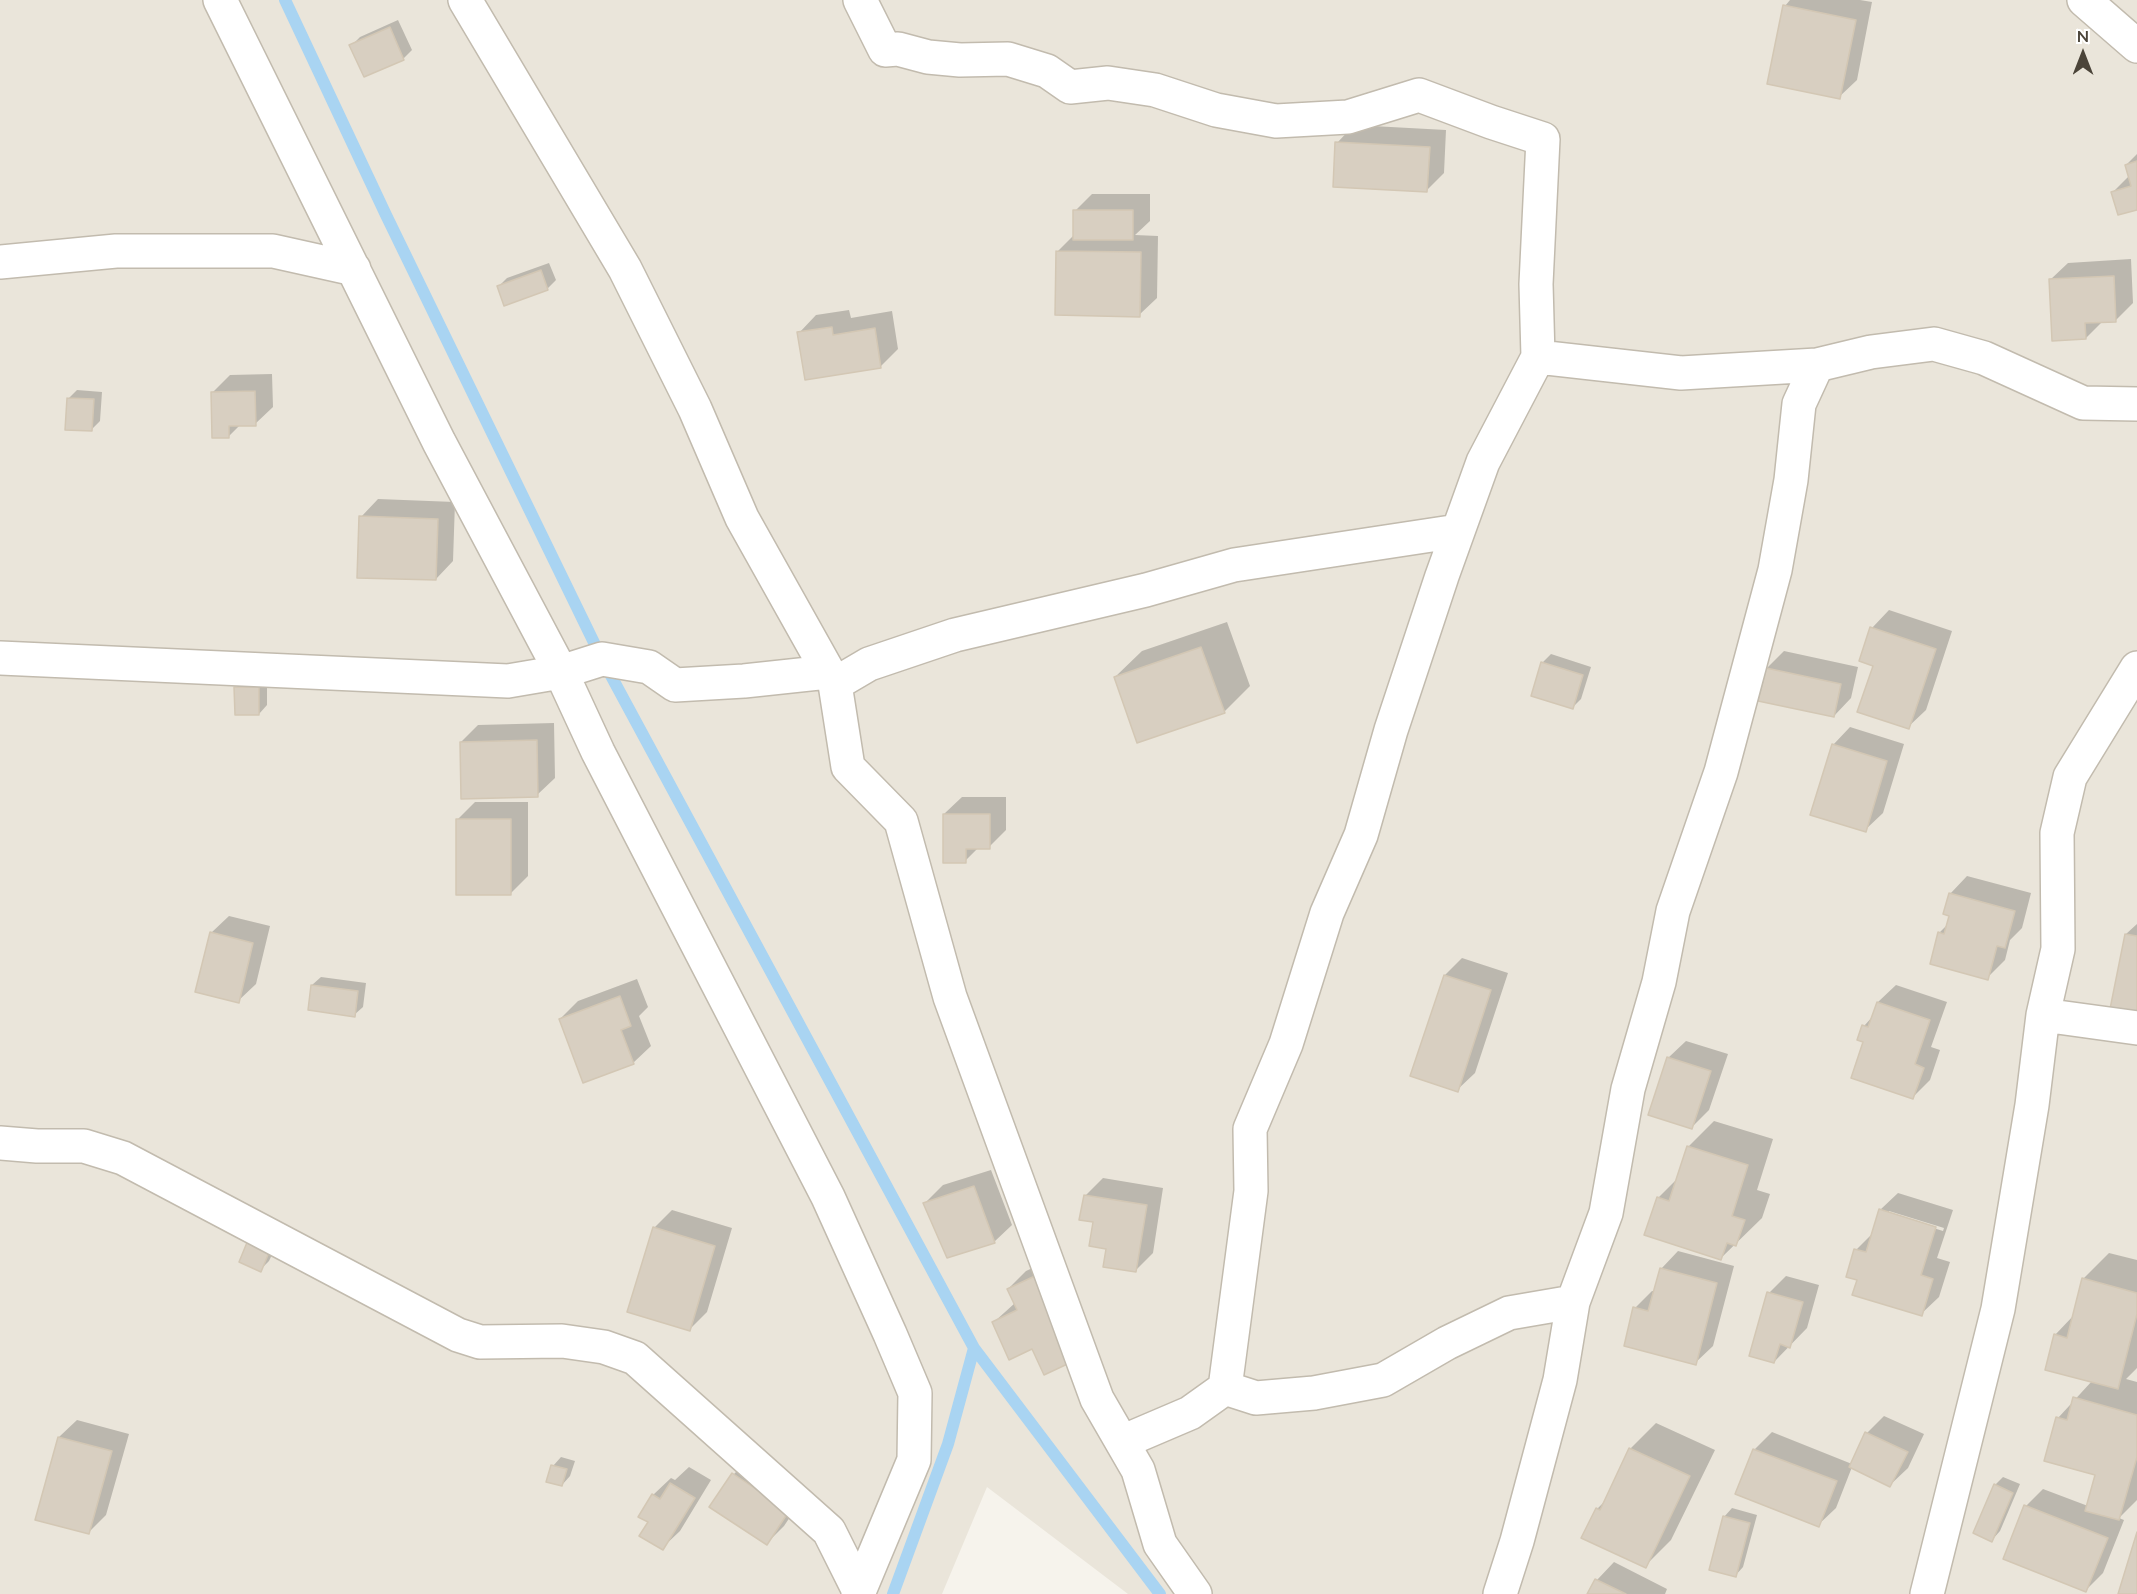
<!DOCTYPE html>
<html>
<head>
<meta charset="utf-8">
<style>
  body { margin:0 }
  #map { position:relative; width:2137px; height:1594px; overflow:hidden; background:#f6f3ec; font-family:Lato,sans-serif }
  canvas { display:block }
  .north { position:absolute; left:2053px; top:24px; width:60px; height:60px; -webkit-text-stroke:4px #fff; paint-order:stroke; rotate:0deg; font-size:16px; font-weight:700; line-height:24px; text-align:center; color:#4b4439 }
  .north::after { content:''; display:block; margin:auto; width:21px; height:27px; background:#4b4439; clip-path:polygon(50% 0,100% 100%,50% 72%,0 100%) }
</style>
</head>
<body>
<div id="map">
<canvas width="2137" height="1594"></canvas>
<div class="north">N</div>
</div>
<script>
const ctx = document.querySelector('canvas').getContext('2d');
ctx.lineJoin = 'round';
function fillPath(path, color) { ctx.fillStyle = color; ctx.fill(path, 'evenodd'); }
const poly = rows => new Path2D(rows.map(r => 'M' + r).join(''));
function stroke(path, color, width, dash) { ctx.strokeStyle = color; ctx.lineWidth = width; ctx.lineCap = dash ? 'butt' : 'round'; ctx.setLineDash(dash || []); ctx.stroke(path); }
const residential = poly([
  [0,0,2137,0,2137,1594,1128,1594,987,1487,942,1594,0,1594]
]);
const shadow = poly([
  [1790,0,1860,0,1872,2,1857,80,1839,97,1785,6],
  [398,20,412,50,404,58,365,75,351,46,360,37],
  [1354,125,1446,130,1444,173,1426,191,1337,143],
  [2137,154,2137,208,2113,192,2129,176,2126,165],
  [1092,194,1150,194,1150,221,1135,235,1158,236,1157,298,1139,315,1057,252,1075,234,1075,211],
  [2131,259,2133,303,2116,320,2103,321,2086,338,2050,280,2068,263],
  [549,263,556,280,547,289,499,286,507,278],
  [849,310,851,318,892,311,898,349,880,367,799,333,816,315],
  [272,374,273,407,255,424,241,424,229,436,213,392,230,375],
  [77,390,102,392,100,421,91,430,69,398],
  [378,499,455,502,453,561,436,579,361,517],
  [1889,610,1952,631,1926,710,1908,727,1875,665,1872,628],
  [1227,622,1250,686,1224,712,1115,677,1142,651],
  [1784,651,1858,667,1851,698,1834,716,1767,668],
  [1551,654,1591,667,1581,699,1573,707,1542,663],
  [244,679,267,679,267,705,259,714,236,688],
  [554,723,555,778,537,795,461,742,478,725],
  [1850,727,1904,744,1883,813,1865,830,1833,745],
  [962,797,1006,797,1006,830,989,847,979,847,965,861,944,814],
  [475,802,528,802,528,876,510,894,458,819],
  [1967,876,2031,893,2022,928,2010,940,2005,960,1987,978,1939,933,1948,924,1951,915,1950,894],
  [229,916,270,926,256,984,238,1001,211,933],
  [2137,924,2137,1017,2126,934],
  [1462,958,1508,973,1475,1073,1457,1090,1445,975],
  [321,977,366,983,363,1007,354,1015,312,985],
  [637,979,648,1007,639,1016,651,1046,633,1063,560,1019,578,1001],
  [1896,985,1947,1002,1931,1047,1940,1050,1930,1080,1913,1097,1865,1041,1864,1026,1874,1015,1878,1002],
  [1686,1041,1728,1054,1709,1110,1692,1127,1668,1058],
  [1714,1121,1773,1139,1757,1190,1770,1194,1762,1218,1721,1258,1658,1198,1678,1178,1688,1147],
  [991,1170,1012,1225,994,1242,925,1203,943,1185],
  [1103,1178,1163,1188,1153,1253,1135,1271,1108,1248,1085,1196],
  [1898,1193,1953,1210,1937,1258,1950,1262,1939,1297,1921,1314,1859,1279,1856,1250,1874,1232,1880,1210],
  [1889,1211,1944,1228,1943,1231,1889,1214],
  [672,1210,732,1228,707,1312,689,1330,654,1228],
  [258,1233,278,1242,269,1261,260,1270],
  [1678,1251,1734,1266,1713,1346,1695,1363,1635,1308,1652,1291,1655,1291,1661,1269],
  [2109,1253,2137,1260,2137,1368,2126,1379,2137,1382,2137,1500,2119,1518,2124,1520,2103,1573,2086,1590,2026,1506,2043,1489,2088,1506,2097,1474,2058,1418,2092,1381,2055,1335,2074,1315,2083,1279],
  [1054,1258,1033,1347,994,1322,1015,1303,1008,1289,1026,1271],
  [1786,1276,1819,1285,1807,1328,1774,1362,1769,1293],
  [1884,1416,1924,1434,1908,1468,1890,1485,1852,1467,1836,1508,1818,1525,1737,1494,1755,1449,1772,1432,1852,1464,1867,1433],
  [77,1420,129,1434,106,1515,89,1532,59,1437],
  [1656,1423,1715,1450,1671,1540,1645,1566,1583,1537,1597,1509,1607,1499,1630,1449],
  [561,1457,575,1461,570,1476,562,1485,553,1466],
  [751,1457,806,1493,784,1526,767,1543,734,1474],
  [689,1467,711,1480,680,1531,662,1548,650,1522,653,1495,671,1478,675,1480],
  [2003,1477,2020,1484,2000,1531,1992,1540,1995,1485],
  [1732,1508,1757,1515,1743,1567,1735,1576,1724,1517],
  [1614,1562,1667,1589,1665,1594,1589,1594,1597,1580]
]);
const stream = poly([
  [285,0,386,215,602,659,974,1348,948,1444,893,1594],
  [974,1348,1160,1594]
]);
const building = poly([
  [1783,5,1856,20,1840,99,1767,84,1783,5],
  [390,27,404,60,364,77,349,45,390,27],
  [1335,142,1430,147,1427,192,1333,187,1335,142],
  [2137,161,2137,210,2118,215,2111,192,2131,186,2125,165,2137,161],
  [1073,210,1133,210,1133,240,1073,240,1073,210],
  [1056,251,1141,252,1140,317,1055,315,1056,251],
  [541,270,548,290,504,306,497,286,541,270],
  [2114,276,2116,322,2085,323,2086,339,2052,341,2049,279,2114,276],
  [832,327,833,335,875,328,881,368,805,380,797,332,832,327],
  [255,391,256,426,229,426,229,438,212,438,211,392,255,391],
  [67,398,94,399,92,431,65,430,67,398],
  [359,516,438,519,436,580,357,578,359,516],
  [1870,627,1936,649,1909,729,1857,712,1873,666,1859,661,1870,627],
  [1201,647,1225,713,1137,743,1114,677,1201,647],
  [1541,662,1583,675,1573,709,1531,696,1541,662],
  [1766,668,1841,684,1834,717,1758,701,1766,668],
  [234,687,259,687,259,715,235,715,234,687],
  [537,740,538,797,461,799,460,742,537,740],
  [1832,744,1887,761,1866,832,1810,815,1832,744],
  [943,814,990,814,990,849,966,849,966,863,943,863,943,814],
  [456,819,511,819,511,895,456,895,456,819],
  [1949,893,2015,911,2005,948,1997,946,1988,980,1930,964,1938,932,1944,934,1949,916,1943,914,1949,893],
  [210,932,253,943,239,1003,195,992,210,932],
  [2125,934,2137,936,2137,1019,2109,1014,2125,934],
  [1444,975,1491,990,1458,1092,1410,1076,1444,975],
  [311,985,358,991,355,1017,308,1010,311,985],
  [620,996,631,1026,621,1030,634,1064,583,1083,559,1019,620,996],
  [1877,1002,1930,1020,1915,1064,1924,1068,1913,1099,1851,1078,1863,1042,1857,1040,1862,1025,1868,1027,1877,1002],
  [1667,1057,1711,1071,1692,1129,1648,1115,1667,1057],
  [1687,1146,1748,1165,1732,1216,1745,1220,1736,1246,1727,1243,1721,1260,1644,1235,1657,1197,1669,1201,1687,1146],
  [974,1186,995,1243,947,1258,923,1203,974,1186],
  [1084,1195,1147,1205,1136,1272,1103,1267,1106,1249,1089,1246,1093,1222,1079,1220,1084,1195],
  [1879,1209,1936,1227,1921,1275,1933,1279,1922,1316,1852,1295,1857,1280,1846,1277,1854,1249,1866,1252,1879,1209],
  [653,1227,715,1246,690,1331,627,1312,653,1227],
  [248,1240,270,1250,261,1272,239,1262,248,1240],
  [1660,1268,1717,1283,1696,1365,1624,1346,1633,1307,1648,1311,1660,1268],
  [1037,1275,1076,1360,1044,1375,1032,1349,1009,1360,992,1322,1017,1310,1007,1289,1037,1275],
  [2082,1278,2137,1293,2137,1314,2118,1389,2045,1370,2054,1334,2067,1338,2082,1278],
  [1767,1292,1803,1302,1790,1348,1780,1344,1774,1363,1749,1356,1767,1292],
  [2073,1397,2137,1415,2137,1457,2119,1520,2085,1511,2095,1475,2044,1461,2056,1417,2067,1420,2073,1397],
  [1865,1432,1908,1452,1890,1487,1849,1467,1865,1432],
  [58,1437,112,1451,89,1534,35,1520,58,1437],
  [1629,1448,1690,1476,1646,1568,1581,1538,1596,1508,1600,1510,1629,1448],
  [1753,1449,1837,1481,1819,1527,1735,1494,1753,1449],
  [551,1465,567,1469,562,1486,546,1482,551,1465],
  [732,1473,789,1511,767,1545,709,1507,732,1473],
  [670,1483,695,1498,663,1550,639,1536,648,1522,638,1517,652,1494,660,1499,670,1483],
  [1994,1484,2013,1493,1992,1542,1973,1533,1994,1484],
  [2024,1505,2108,1538,2086,1592,2003,1559,2024,1505],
  [1723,1516,1750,1523,1736,1577,1709,1570,1723,1516],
  [2137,1532,2137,1594,2118,1594,2137,1532],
  [1595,1579,1626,1594,1587,1594,1595,1579]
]);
const minor = poly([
  [220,0,439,442,561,672,602,659,649,667,675,685,744,681,828,672],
  [465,0,625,269,695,409,742,518,835,684,848,767,901,821,950,997,1097,1399,1138,1470,1160,1544,1195,1594],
  [860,0,885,50,898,49,928,57,960,60,1008,59,1047,71,1070,87,1108,83,1155,90,1216,110,1276,121,1348,117,1419,95,1491,122,1543,139,1536,284,1538,357,1681,373,1817,365,1871,352,1934,344,1984,358,2083,403,2137,404],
  [2084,0,2137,46],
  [0,262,116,251,273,251,354,269],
  [0,658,508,681,561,672,598,752,828,1197,890,1334,915,1393,914,1460,858,1594],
  [835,684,869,664,955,635,1146,590,1234,565,1458,531],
  [2043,1015,2137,1028],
  [0,1143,37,1146,84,1146,123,1158,458,1335,480,1342,562,1341,604,1347,635,1358,829,1531,859,1591],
  [1225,1388,1256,1398,1314,1393,1383,1380,1447,1343,1509,1313,1573,1302],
  [1122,1442,1190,1413,1225,1388,1251,1191,1250,1129,1286,1044,1327,913,1361,835,1391,730,1442,576,1483,462,1538,357],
  [1500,1594,1517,1541,1560,1380,1573,1302,1606,1213,1628,1089,1659,982,1673,911,1721,772,1775,570,1791,480,1799,404,1817,365],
  [1927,1594,1998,1309,2032,1105,2043,1015,2058,949,2057,833,2070,777,2137,668]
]);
fillPath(residential, '#eae5da');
fillPath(shadow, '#0003');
stroke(stream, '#a9d4f2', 12);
fillPath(building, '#d8cfc1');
stroke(building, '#d3c7b4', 1.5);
stroke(minor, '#c2bbae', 36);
stroke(minor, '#fff', 33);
</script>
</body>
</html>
